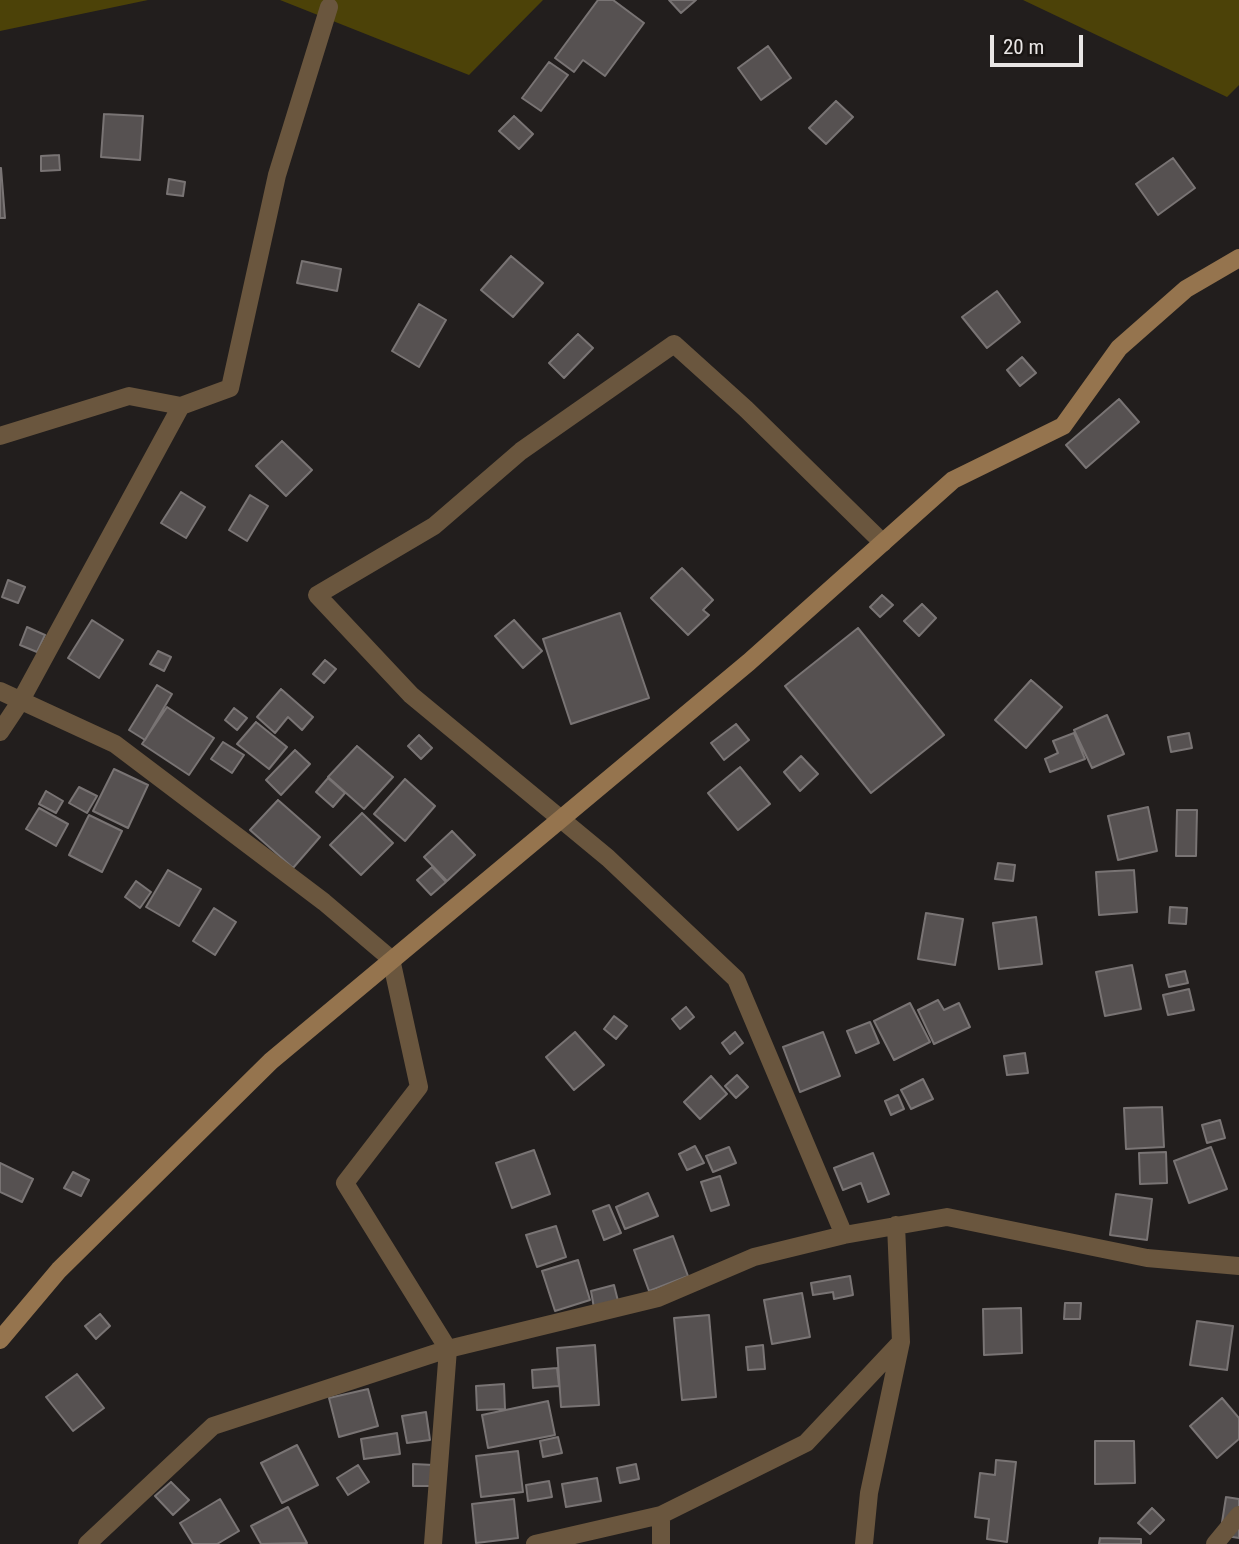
<!DOCTYPE html>
<html>
<head>
<meta charset="utf-8">
<style>
  body { margin:0 }
  #map { position:relative; width:1239px; height:1544px; overflow:hidden; background:#221e1d; font-family:"Roboto Condensed",sans-serif }
  canvas { display:block }
  .scale { position:absolute; left:990px; top:35px; width:93px; height:32px; box-sizing:border-box; border:4px solid #e9e6e5; border-top:0; padding-left:9px; font-size:21px; line-height:24px; white-space:nowrap; color:#e9e6e5; -webkit-text-stroke:5px #191513; paint-order:stroke }
</style>
</head>
<body>
<div id="map">
<canvas width="1239" height="1544"></canvas>
<div class="scale">20 m</div>
</div>
<script>
const ctx = document.querySelector('canvas').getContext('2d');
ctx.lineJoin = 'round';
function fillPath(path, color) { ctx.fillStyle = color; ctx.fill(path, 'evenodd'); }
const poly = rows => new Path2D(rows.map(r => 'M' + r).join(''));
function stroke(path, color, width, dash) { ctx.strokeStyle = color; ctx.lineWidth = width; ctx.lineCap = dash ? 'butt' : 'round'; ctx.setLineDash(dash || []); ctx.stroke(path); }
const green = poly([
  [0,0,148,0,0,31],
  [280,0,543,0,469,75],
  [1023,0,1239,0,1239,85,1227,97]
]);
const building = poly([
  [598,0,613,0,644,23,605,76,583,60,574,72,555,58,598,0],
  [669,0,696,0,681,13,669,0],
  [768,46,791,78,761,100,738,68,768,46],
  [549,62,568,75,541,111,522,98,549,62],
  [836,101,853,117,826,144,809,128,836,101],
  [104,114,143,116,140,160,101,157,104,114],
  [514,116,533,134,519,149,499,131,514,116],
  [59,155,60,170,41,171,41,156,59,155],
  [1173,158,1195,188,1158,215,1136,184,1173,158],
  [1,168,5,218,0,218,0,168,1,168],
  [169,179,185,182,183,196,167,194,169,179],
  [511,256,543,283,513,317,481,290,511,256],
  [302,261,341,269,337,291,297,283,302,261],
  [997,291,1020,322,987,348,962,317,997,291],
  [419,304,446,320,419,367,392,351,419,304],
  [578,334,593,348,564,378,549,363,578,334],
  [1022,357,1036,373,1020,386,1007,370,1022,357],
  [1119,399,1139,422,1086,468,1066,445,1119,399],
  [282,441,312,470,286,496,256,466,282,441],
  [181,492,205,507,186,538,161,523,181,492],
  [250,495,268,506,247,541,229,530,250,495],
  [682,568,713,600,703,610,709,615,688,635,651,598,682,568],
  [8,580,25,587,18,603,2,597,8,580],
  [882,595,893,605,880,617,870,607,882,595],
  [922,604,936,618,919,636,904,621,922,604],
  [620,613,649,698,571,724,543,639,620,613],
  [92,620,123,640,99,678,68,658,92,620],
  [514,620,542,651,523,668,495,636,514,620],
  [27,627,45,635,37,652,20,645,27,627],
  [858,628,944,735,871,793,785,686,858,628],
  [158,651,171,657,164,671,150,664,158,651],
  [325,660,336,669,324,683,313,674,325,660],
  [1031,680,1062,707,1026,748,995,720,1031,680],
  [157,685,172,694,145,740,129,730,157,685],
  [281,689,313,717,302,730,288,717,275,733,257,717,281,689],
  [167,707,214,738,189,775,142,744,167,707],
  [234,708,247,718,237,730,225,720,234,708],
  [1107,715,1124,754,1092,768,1074,730,1107,715],
  [256,722,287,747,269,769,237,744,256,722],
  [736,724,749,740,724,760,711,743,736,724],
  [1074,733,1085,759,1050,772,1045,759,1058,753,1053,741,1074,733],
  [1189,733,1192,748,1171,752,1168,737,1189,733],
  [419,735,432,748,421,759,408,746,419,735],
  [223,742,244,755,232,773,211,759,223,742],
  [357,746,393,777,364,809,328,777,357,746],
  [295,750,310,764,281,795,266,780,295,750],
  [801,756,818,774,800,791,784,772,801,756],
  [740,767,770,804,738,830,708,793,740,767],
  [114,769,148,785,128,828,93,811,114,769],
  [328,778,345,793,333,807,316,792,328,778],
  [405,779,435,806,405,841,374,814,405,779],
  [79,787,97,796,87,813,69,803,79,787],
  [46,791,63,801,56,813,39,804,46,791],
  [278,800,320,837,293,868,250,830,278,800],
  [1148,807,1157,851,1118,860,1108,816,1148,807],
  [39,808,68,824,56,846,26,829,39,808],
  [1177,810,1197,810,1196,856,1176,856,1177,810],
  [362,813,393,843,361,875,330,845,362,813],
  [89,815,122,831,102,872,69,855,89,815],
  [452,831,475,855,447,881,424,857,452,831],
  [998,863,1015,865,1013,881,995,879,998,863],
  [432,867,446,882,431,895,417,880,432,867],
  [168,870,201,889,179,926,146,907,168,870],
  [1134,870,1137,912,1099,915,1096,872,1134,870],
  [136,881,151,892,140,908,125,897,136,881],
  [1170,907,1187,908,1186,924,1169,923,1170,907],
  [214,908,236,922,215,955,193,941,214,908],
  [926,913,963,919,955,965,918,959,926,913],
  [1036,917,1042,964,999,969,993,923,1036,917],
  [1132,965,1141,1009,1105,1016,1096,972,1132,965],
  [1185,971,1188,983,1169,987,1166,975,1185,971],
  [1189,989,1194,1010,1168,1015,1163,995,1189,989],
  [938,1000,944,1010,959,1003,970,1027,934,1044,918,1010,938,1000],
  [910,1003,930,1042,894,1060,874,1021,910,1003],
  [686,1007,694,1017,680,1029,672,1019,686,1007],
  [614,1016,627,1026,616,1039,604,1029,614,1016],
  [870,1022,879,1043,856,1053,847,1031,870,1022],
  [575,1032,604,1065,574,1090,546,1057,575,1032],
  [735,1032,743,1043,730,1054,722,1043,735,1032],
  [823,1032,840,1076,800,1092,783,1047,823,1032],
  [1025,1053,1028,1073,1007,1075,1004,1056,1025,1053],
  [737,1075,748,1087,736,1098,725,1086,737,1075],
  [711,1076,727,1094,700,1119,684,1102,711,1076],
  [923,1079,933,1099,911,1109,901,1090,923,1079],
  [898,1095,904,1109,891,1115,885,1101,898,1095],
  [1162,1107,1164,1147,1126,1149,1124,1108,1162,1107],
  [1220,1120,1225,1138,1207,1143,1202,1125,1220,1120],
  [695,1146,704,1163,687,1170,679,1154,695,1146],
  [729,1147,736,1163,713,1172,706,1156,729,1147],
  [1211,1147,1227,1189,1189,1203,1174,1161,1211,1147],
  [534,1150,550,1194,512,1208,496,1163,534,1150],
  [1166,1152,1167,1183,1140,1184,1139,1153,1166,1152],
  [873,1153,889,1194,868,1202,861,1183,843,1190,834,1168,873,1153],
  [0,1163,33,1179,22,1202,0,1192,0,1163],
  [73,1172,89,1180,81,1196,64,1188,73,1172],
  [720,1176,729,1205,711,1211,701,1182,720,1176],
  [648,1193,658,1216,625,1229,616,1207,648,1193],
  [1116,1194,1152,1199,1147,1240,1110,1235,1116,1194],
  [609,1205,621,1233,604,1240,593,1211,609,1205],
  [556,1226,566,1257,537,1267,526,1235,556,1226],
  [673,1236,688,1276,649,1291,634,1250,673,1236],
  [578,1260,590,1300,555,1311,542,1271,578,1260],
  [850,1276,853,1295,834,1299,833,1292,813,1295,811,1283,850,1276],
  [614,1285,618,1301,594,1308,591,1291,614,1285],
  [802,1293,810,1337,772,1344,764,1300,802,1293],
  [1065,1303,1081,1303,1080,1319,1064,1319,1065,1303],
  [1021,1308,1022,1353,984,1355,983,1309,1021,1308],
  [100,1314,110,1326,96,1339,85,1326,100,1314],
  [709,1315,716,1397,682,1400,674,1318,709,1315],
  [1197,1321,1233,1326,1227,1370,1190,1365,1197,1321],
  [595,1345,599,1405,561,1407,557,1348,595,1345],
  [763,1345,765,1369,748,1370,746,1347,763,1345],
  [557,1368,559,1386,533,1388,532,1370,557,1368],
  [77,1374,104,1408,73,1431,46,1397,77,1374],
  [504,1384,505,1409,477,1410,476,1386,504,1384],
  [368,1389,378,1426,339,1437,329,1398,368,1389],
  [1222,1398,1239,1418,1239,1439,1217,1458,1190,1426,1222,1398],
  [548,1401,555,1435,488,1448,482,1415,548,1401],
  [426,1412,430,1440,407,1443,402,1416,426,1412],
  [397,1433,400,1454,364,1459,361,1439,397,1433],
  [558,1437,562,1453,543,1457,540,1441,558,1437],
  [1095,1441,1134,1441,1135,1483,1095,1484,1095,1441],
  [297,1445,318,1485,282,1503,261,1463,297,1445],
  [518,1451,523,1492,481,1497,476,1456,518,1451],
  [996,1460,1016,1462,1007,1542,987,1539,989,1519,975,1517,980,1473,995,1475,996,1460],
  [413,1464,434,1465,433,1486,413,1486,413,1464],
  [636,1464,639,1479,620,1483,617,1468,636,1464],
  [358,1465,369,1482,348,1495,337,1478,358,1465],
  [597,1478,601,1501,566,1507,562,1484,597,1478],
  [549,1481,552,1497,528,1501,526,1485,549,1481],
  [171,1482,189,1500,173,1515,155,1496,171,1482],
  [1226,1497,1239,1499,1239,1538,1220,1535,1226,1497],
  [220,1499,239,1531,217,1544,193,1544,180,1523,220,1499],
  [514,1499,518,1538,476,1543,472,1504,514,1499],
  [288,1507,307,1543,261,1544,251,1526,288,1507],
  [1152,1508,1164,1520,1150,1534,1138,1523,1152,1508],
  [1100,1538,1141,1539,1141,1544,1099,1544,1100,1538]
]);
const street = poly([
  [0,436,129,396,181,406],
  [0,691,115,744,324,902,391,959,419,1087,345,1183,448,1349,433,1544],
  [0,732,20,702,181,406,230,388,277,175,329,7],
  [844,1235,736,979,608,858,411,695,317,595,434,526,521,451,674,344,746,409,883,543],
  [661,1515,806,1443,901,1342],
  [87,1544,213,1426,448,1349,658,1298,754,1257,844,1235,947,1217,1147,1258,1239,1266],
  [535,1544,661,1515,661,1544],
  [864,1544,869,1493,901,1342,896,1225],
  [1215,1544,1239,1515]
]);
const secondary = poly([
  [0,1340,59,1270,271,1061,749,662,953,480,1063,426,1119,348,1186,289,1239,258]
]);
fillPath(green, '#4c4208');
fillPath(building, '#565151');
stroke(building, '#797474', 2);
stroke(street, '#6a563e', 18);
stroke(secondary, '#95744e', 18);
</script>
</body>
</html>
